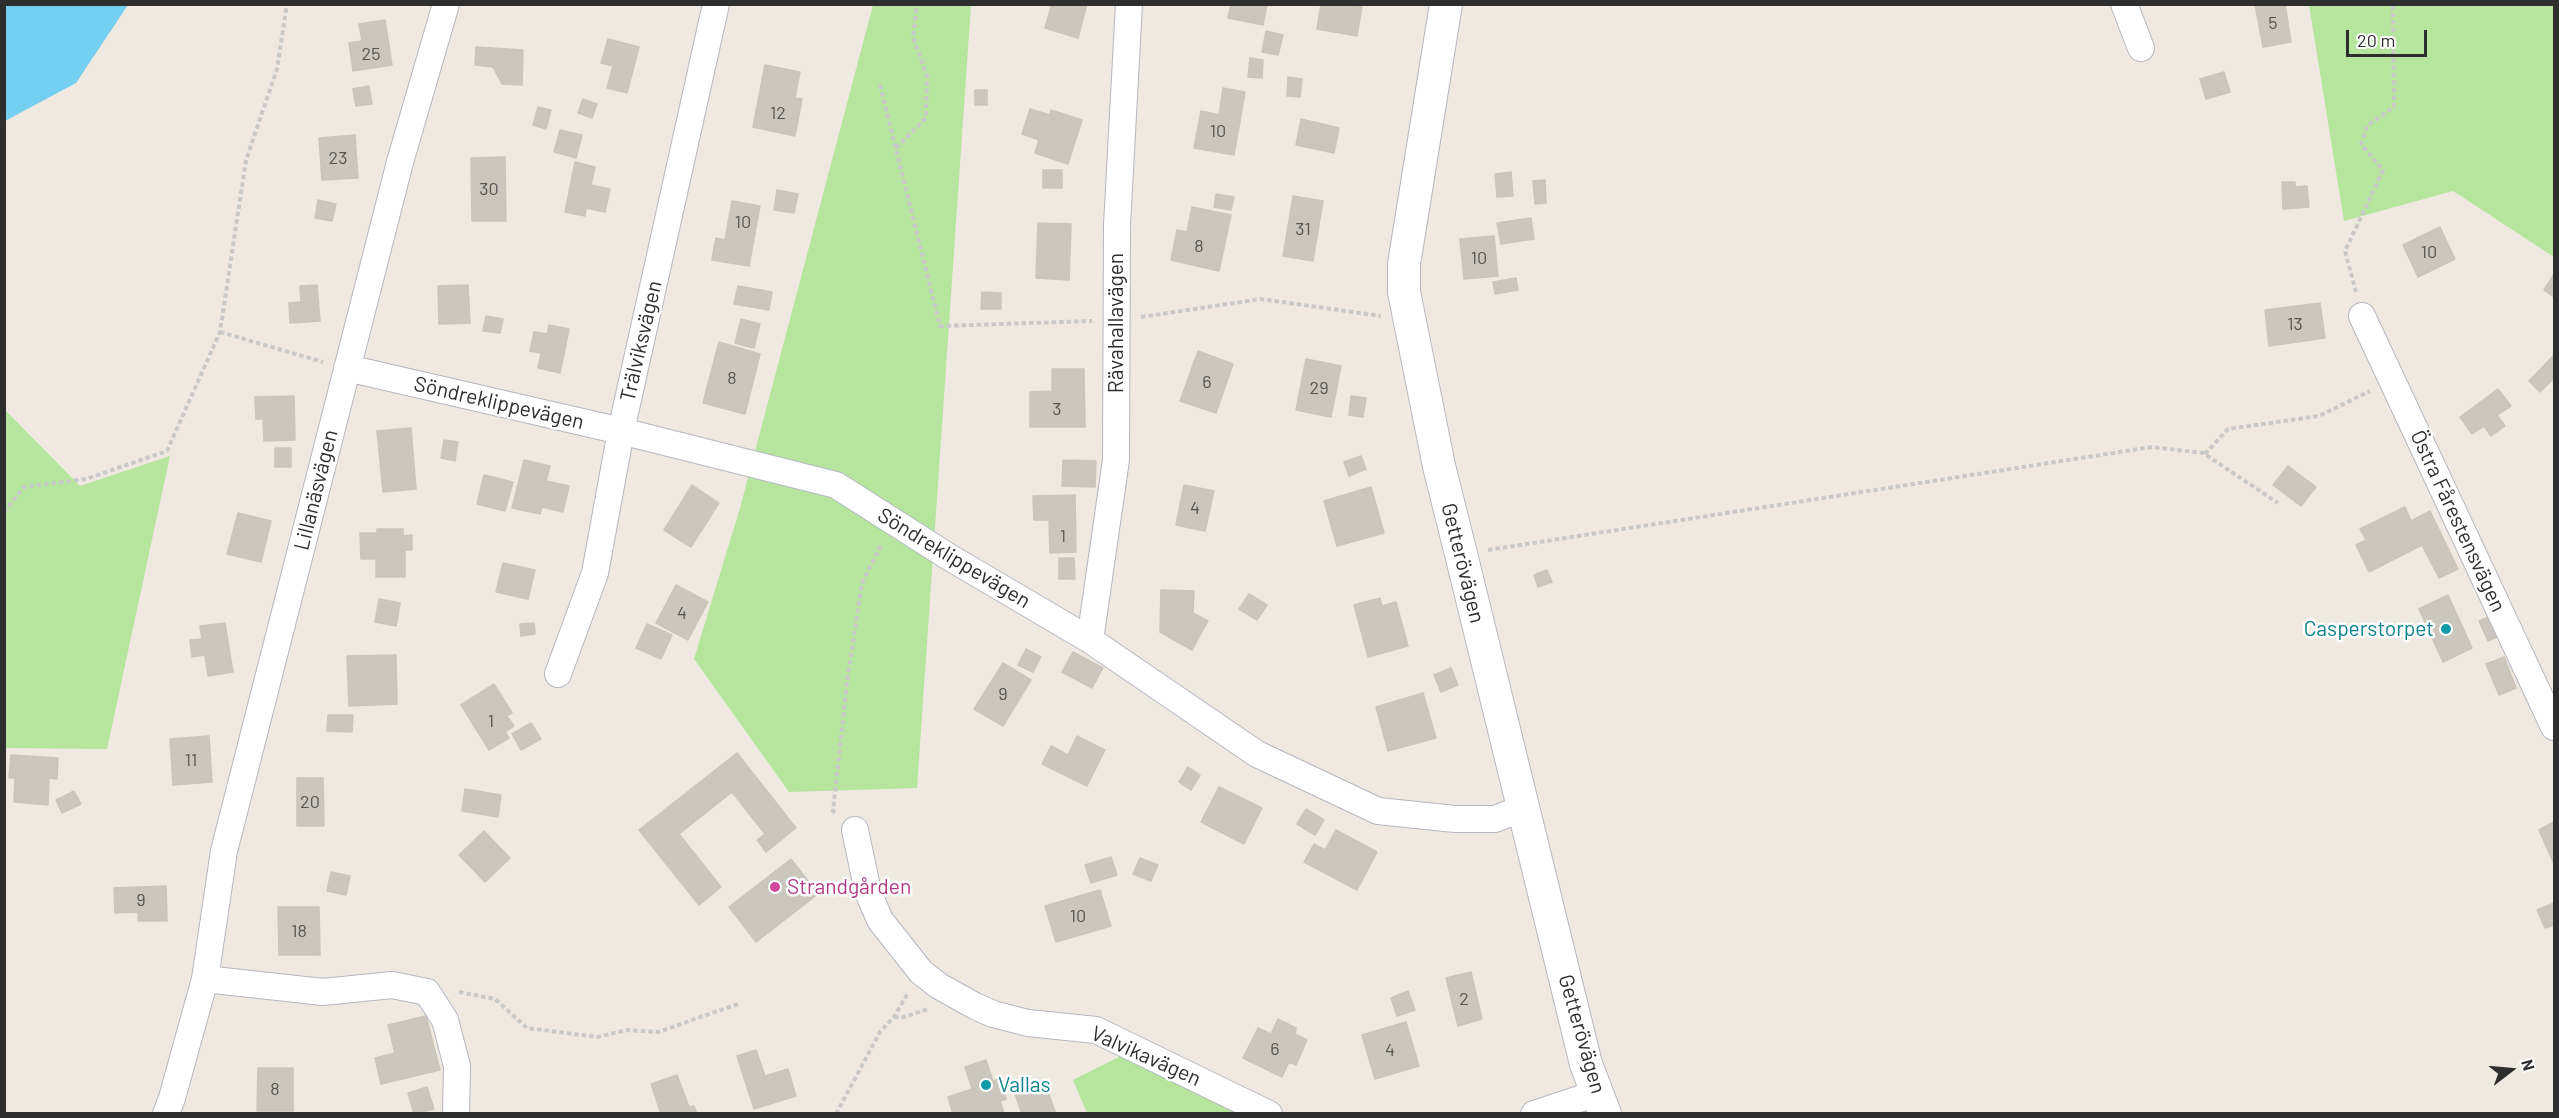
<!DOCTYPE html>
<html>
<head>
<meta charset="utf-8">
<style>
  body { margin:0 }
  #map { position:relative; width:2559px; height:1118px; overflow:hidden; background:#efe9e1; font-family:Barlow,sans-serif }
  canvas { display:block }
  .frame { position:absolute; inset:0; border:6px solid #2e2e2e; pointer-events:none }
  .north { position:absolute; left:2481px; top:1040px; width:60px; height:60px; -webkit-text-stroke:4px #fff; paint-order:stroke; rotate:74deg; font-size:16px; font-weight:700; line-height:24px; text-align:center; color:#2e2e2e }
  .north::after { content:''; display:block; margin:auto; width:21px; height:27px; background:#2e2e2e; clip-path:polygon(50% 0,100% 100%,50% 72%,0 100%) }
  .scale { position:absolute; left:2346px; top:30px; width:81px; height:27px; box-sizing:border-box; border:3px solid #2e2e2e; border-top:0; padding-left:8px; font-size:18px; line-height:21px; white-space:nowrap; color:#2e2e2e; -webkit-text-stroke:4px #fff; paint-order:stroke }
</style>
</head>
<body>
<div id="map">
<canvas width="2559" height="1118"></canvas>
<div class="frame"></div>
<div class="north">N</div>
<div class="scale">20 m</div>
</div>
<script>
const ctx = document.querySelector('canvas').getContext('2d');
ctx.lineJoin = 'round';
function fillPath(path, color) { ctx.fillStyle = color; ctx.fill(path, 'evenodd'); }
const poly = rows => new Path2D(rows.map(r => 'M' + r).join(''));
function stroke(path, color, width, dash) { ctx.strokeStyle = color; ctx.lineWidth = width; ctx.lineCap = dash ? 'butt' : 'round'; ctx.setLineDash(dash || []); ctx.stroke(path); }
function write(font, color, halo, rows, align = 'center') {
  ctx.font = font + ' Barlow,sans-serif'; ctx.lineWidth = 5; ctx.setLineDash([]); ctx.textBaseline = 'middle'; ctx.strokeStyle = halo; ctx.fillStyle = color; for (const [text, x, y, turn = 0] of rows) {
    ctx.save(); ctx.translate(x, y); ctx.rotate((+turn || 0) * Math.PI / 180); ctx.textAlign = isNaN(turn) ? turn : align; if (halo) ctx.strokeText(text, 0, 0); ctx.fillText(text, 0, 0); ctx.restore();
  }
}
const green = poly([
  [873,5,971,5,917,788,789,792,694,659,740,508],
  [2309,5,2554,5,2554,257,2453,191,2344,221],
  [4,409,80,486,170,456,107,749,5,748],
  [1123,1055,1236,1113,1087,1113,1073,1080]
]);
const water = poly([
  [5,4,128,4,128,5,76,83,5,121]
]);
const building = poly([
  [1052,4,1087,4,1078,38,1045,28,1052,4],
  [1231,4,1267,4,1263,25,1228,18,1231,4],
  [1321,4,1362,6,1357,36,1317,29,1321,4],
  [2255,4,2285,4,2291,42,2263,47,2255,4],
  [385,20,392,65,353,71,349,43,362,41,359,24,385,20],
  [1266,31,1283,35,1278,55,1262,52,1266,31],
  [608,39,639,47,627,93,607,88,613,66,601,63,608,39],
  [476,47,523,50,522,85,502,84,493,67,475,65,476,47],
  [1250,58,1263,60,1262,78,1248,77,1250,58],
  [765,65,800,72,795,98,802,99,795,136,753,127,765,65],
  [2224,72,2230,92,2206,99,2200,79,2224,72],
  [1288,77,1302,79,1300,97,1287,96,1288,77],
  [369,86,372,104,356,106,353,89,369,86],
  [1223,88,1245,92,1234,155,1194,148,1201,111,1219,115,1223,88],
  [975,90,987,90,987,105,975,105,975,90],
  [583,99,597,104,592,118,578,113,583,99],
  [538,107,551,110,546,129,533,125,538,107],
  [1030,109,1050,115,1051,110,1082,120,1068,164,1035,153,1039,140,1022,134,1030,109],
  [1301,119,1339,128,1334,153,1296,145,1301,119],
  [560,130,582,135,576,158,554,152,560,130],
  [355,135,358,178,322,180,319,138,355,135],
  [505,157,506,221,472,221,471,158,505,157],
  [575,162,595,167,591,185,610,189,605,212,586,208,585,216,565,212,575,162],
  [1043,170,1062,170,1062,188,1043,188,1043,170],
  [1511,172,1513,196,1497,197,1495,174,1511,172],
  [1545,180,1546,203,1535,204,1533,181,1545,180],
  [2282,182,2295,182,2295,187,2307,186,2309,207,2283,209,2282,182],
  [777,190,798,194,794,213,774,210,777,190],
  [1216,194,1234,197,1231,210,1214,207,1216,194],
  [1293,196,1323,201,1313,261,1283,256,1293,196],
  [318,200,336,204,332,221,315,218,318,200],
  [732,201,760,206,749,266,712,260,716,238,725,240,732,201],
  [1192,207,1231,215,1219,271,1171,260,1177,230,1187,232,1192,207],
  [1531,218,1534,239,1501,244,1497,223,1531,218],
  [1038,223,1071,224,1069,280,1036,278,1038,223],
  [2440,227,2455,259,2418,277,2403,245,2440,227],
  [1494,236,1498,276,1464,279,1460,239,1494,236],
  [2554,274,2554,297,2544,290,2554,274],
  [1516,278,1518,290,1495,294,1493,282,1516,278],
  [317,285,320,321,290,323,289,303,301,302,300,286,317,285],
  [468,285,470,323,439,324,438,286,468,285],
  [738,286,772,292,769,310,734,304,738,286],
  [982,292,1001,293,1001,309,981,309,982,292],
  [2320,303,2325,338,2269,346,2265,310,2320,303],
  [486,316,503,319,500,333,483,331,486,316],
  [741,319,760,324,754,348,735,343,741,319],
  [549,325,569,329,560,373,538,368,541,353,530,351,534,332,547,334,549,325],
  [719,342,760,354,745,414,703,403,719,342],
  [1198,351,1233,364,1216,413,1180,401,1198,351],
  [2554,355,2554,378,2540,392,2529,381,2554,355],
  [1306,359,1341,366,1331,417,1296,410,1306,359],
  [1052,369,1084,369,1085,427,1030,427,1030,392,1052,391,1052,369],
  [2498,389,2511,406,2497,415,2505,426,2491,436,2484,426,2472,434,2460,417,2498,389],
  [294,396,295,440,264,441,263,419,256,419,255,397,294,396],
  [1351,396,1366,398,1363,417,1349,415,1351,396],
  [411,428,416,489,383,492,377,431,411,428],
  [444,440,458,442,455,461,441,458,444,440],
  [275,448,291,448,291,467,275,467,275,448],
  [1361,456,1366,469,1349,476,1344,462,1361,456],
  [524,460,550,466,546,481,569,486,563,512,542,507,540,514,512,508,524,460],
  [1063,460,1096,461,1095,487,1062,486,1063,460],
  [2288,466,2316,487,2301,506,2273,485,2288,466],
  [484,475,513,482,505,511,477,504,484,475],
  [692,485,719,503,691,547,664,530,692,485],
  [1184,485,1214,491,1205,531,1176,525,1184,485],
  [1371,487,1384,533,1337,546,1324,501,1371,487],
  [1075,495,1076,552,1050,553,1049,520,1034,520,1033,496,1075,495],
  [2405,507,2411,521,2430,511,2458,569,2439,578,2422,545,2369,572,2356,545,2366,540,2360,529,2405,507],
  [238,513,271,521,261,562,227,554,238,513],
  [377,529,403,529,403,536,412,535,412,550,405,550,405,577,376,577,376,559,361,559,360,533,377,533,377,529],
  [1059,558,1074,558,1075,579,1059,579,1059,558],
  [503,563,535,570,528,599,496,592,503,563],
  [1547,570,1552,582,1538,587,1534,575,1547,570],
  [676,585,708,602,688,640,656,623,676,585],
  [1161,590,1194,591,1193,613,1208,621,1192,650,1160,632,1161,590],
  [1249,594,1267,605,1257,620,1239,609,1249,594],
  [2448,595,2472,648,2443,662,2419,609,2448,595],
  [1380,598,1382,606,1396,602,1408,646,1368,657,1354,605,1380,598],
  [379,599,400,603,396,626,375,622,379,599],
  [2489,617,2497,637,2488,641,2479,621,2489,617],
  [225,623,233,672,208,676,205,655,192,657,190,640,202,639,200,626,225,623],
  [534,623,535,634,521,636,520,624,534,623],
  [647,624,672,635,661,659,636,648,647,624],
  [1026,649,1041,657,1033,672,1018,665,1026,649],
  [1073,652,1103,668,1092,688,1062,672,1073,652],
  [396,655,397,704,349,706,347,656,396,655],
  [2504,657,2516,688,2499,695,2486,664,2504,657],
  [1003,663,1031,680,1003,726,974,709,1003,663],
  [1451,668,1458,685,1441,692,1434,675,1451,668],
  [494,684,512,713,507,716,514,726,505,732,509,738,489,750,461,705,494,684],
  [1423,693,1436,738,1388,751,1376,707,1423,693],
  [328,715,353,715,352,732,327,731,328,715],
  [531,723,541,739,521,750,512,734,531,723],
  [209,736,212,782,173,785,170,739,209,736],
  [1077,736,1105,750,1087,786,1042,764,1051,746,1068,755,1077,736],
  [737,753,796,828,766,852,757,840,765,834,732,792,679,834,721,887,699,905,639,830,737,753],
  [11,755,58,758,57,779,49,778,48,805,14,802,15,778,9,778,11,755],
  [1188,767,1200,775,1191,790,1179,782,1188,767],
  [297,778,323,778,324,826,297,826,297,778],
  [1219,787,1262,808,1244,844,1201,822,1219,787],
  [465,789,501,795,498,817,462,811,465,789],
  [74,791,81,804,62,813,56,800,74,791],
  [1306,809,1324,820,1315,835,1297,824,1306,809],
  [2554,822,2554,864,2539,830,2554,822],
  [1336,830,1377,852,1357,890,1304,862,1314,844,1325,850,1336,830],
  [484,831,510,858,485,882,459,855,484,831],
  [1111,857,1117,875,1091,883,1085,865,1111,857],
  [1140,858,1158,865,1151,881,1133,874,1140,858],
  [791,859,818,894,756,942,729,907,791,859],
  [331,872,350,876,346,895,327,891,331,872],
  [166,886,167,921,138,921,138,912,115,913,114,888,166,886],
  [1100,890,1111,926,1056,942,1045,906,1100,890],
  [2554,903,2554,925,2545,928,2537,910,2554,903],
  [278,907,319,907,320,955,279,955,278,907],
  [1471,972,1482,1019,1458,1026,1446,978,1471,972],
  [1408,991,1415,1010,1397,1016,1391,998,1408,991],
  [426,1016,440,1070,381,1084,375,1058,395,1053,388,1025,426,1016],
  [1278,1019,1296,1028,1295,1034,1307,1040,1296,1065,1289,1062,1282,1077,1243,1058,1258,1028,1271,1034,1278,1019],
  [1406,1022,1419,1066,1375,1079,1362,1035,1406,1022],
  [756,1050,765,1076,788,1069,796,1096,754,1109,737,1056,756,1050],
  [986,1060,993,1081,999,1079,1006,1099,1000,1101,1004,1113,978,1114,977,1111,953,1114,948,1097,972,1089,965,1067,986,1060],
  [258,1068,293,1068,293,1111,257,1111,258,1068],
  [677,1075,689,1107,694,1106,697,1114,661,1114,651,1084,677,1075],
  [1044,1081,1056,1114,1022,1114,1014,1091,1044,1081],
  [427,1087,434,1109,414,1114,408,1093,427,1087]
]);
const path = poly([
  [880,85,940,326,1092,321],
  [896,148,926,118,927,76,913,37,917,4],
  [2356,292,2345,251,2383,170,2361,144,2368,125,2394,107,2393,4],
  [1141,317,1261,299,1381,316],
  [220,332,323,362],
  [2205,454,2228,429,2319,416,2370,391],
  [4,512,24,487,86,479,167,451,220,332,246,160,277,69,287,4],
  [1488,550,2152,447,2203,453,2278,503],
  [835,813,833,811,847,682,862,583,882,543],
  [459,992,495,999,527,1028,597,1037,627,1030,658,1032,738,1004],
  [894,1017,901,1018,928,1009],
  [836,1114,880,1032,894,1017,908,993]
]);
const minor = poly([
  [2124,4,2141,48],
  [2362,316,2554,727],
  [347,368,621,431,836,485,949,557,1090,640,1257,754,1378,811,1455,819,1495,819,1523,808],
  [1090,640,1116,460,1117,225,1129,4],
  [558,674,595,573,621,431,716,4],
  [855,830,868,892,880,920,921,972,939,986,975,1006,993,1014,1028,1023,1096,1030,1269,1114],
  [205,979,323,992,392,985,427,992,445,1020,457,1066,456,1114],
  [166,1114,172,1098,205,979,224,851,400,162,446,4],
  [1534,1114,1597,1093]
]);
const tertiary = poly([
  [1446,4,1404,264,1404,292,1439,466,1461,554,1586,1064,1605,1114]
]);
const markers = [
  [2446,629,6,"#0f9aa8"],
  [775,887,6,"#d1479c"],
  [986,1085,6,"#0f9aa8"]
];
const numberNames = [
  ["5",2273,23],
  ["25",371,54],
  ["12",778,113],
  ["10",1218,131],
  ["23",338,158],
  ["30",489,189],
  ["10",743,222],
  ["31",1303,229],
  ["8",1199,246],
  ["10",2429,252],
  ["10",1479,258],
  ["13",2295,324],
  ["8",732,378],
  ["6",1207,382],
  ["29",1319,388],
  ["3",1057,409],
  ["4",1195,508],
  ["1",1063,536],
  ["4",682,613],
  ["9",1003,694],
  ["1",491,721],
  ["11",191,760],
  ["20",310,802],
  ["9",141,900],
  ["10",1078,916],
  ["18",299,931],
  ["2",1464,999],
  ["6",1275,1049],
  ["4",1390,1050],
  ["8",275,1089]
];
const streetNames = [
  ["Rävahallavägen",1116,323,-90],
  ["Trälviksvägen",641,341,-77],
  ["Söndreklippevägen",499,403,13],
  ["Lillanäsvägen",316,490,-76],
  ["Östra Fårestensvägen",2458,521,65],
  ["Söndreklippevägen",954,558,31],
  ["Getterövägen",1463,563,76],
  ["Getterövägen",1582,1034,74],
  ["Valvikavägen",1146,1056,24]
];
const cultureNames = [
  ["Casperstorpet",2434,629],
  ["Vallas",998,1085,"left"]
];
const hotelNames = [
  ["Strandgården",787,887]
];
fillPath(green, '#b6e59e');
fillPath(water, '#75cff0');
fillPath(building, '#cbc7bf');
stroke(building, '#cbc5ba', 1.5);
stroke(minor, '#b4b7c1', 28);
stroke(tertiary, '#b4b7c1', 34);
stroke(path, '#c9c9c9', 4, [4.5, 3]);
stroke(minor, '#fff', 26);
stroke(tertiary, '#fff', 32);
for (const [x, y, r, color] of markers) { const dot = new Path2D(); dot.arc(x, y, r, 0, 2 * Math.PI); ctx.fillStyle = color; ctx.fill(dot); stroke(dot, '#fff', 2); }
write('18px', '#555452', null, numberNames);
write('21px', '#2e2e2e', '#fff', streetNames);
write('21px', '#0d838f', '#fff', cultureNames, 'right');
write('21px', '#b23c85', '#fff', hotelNames, 'left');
</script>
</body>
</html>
